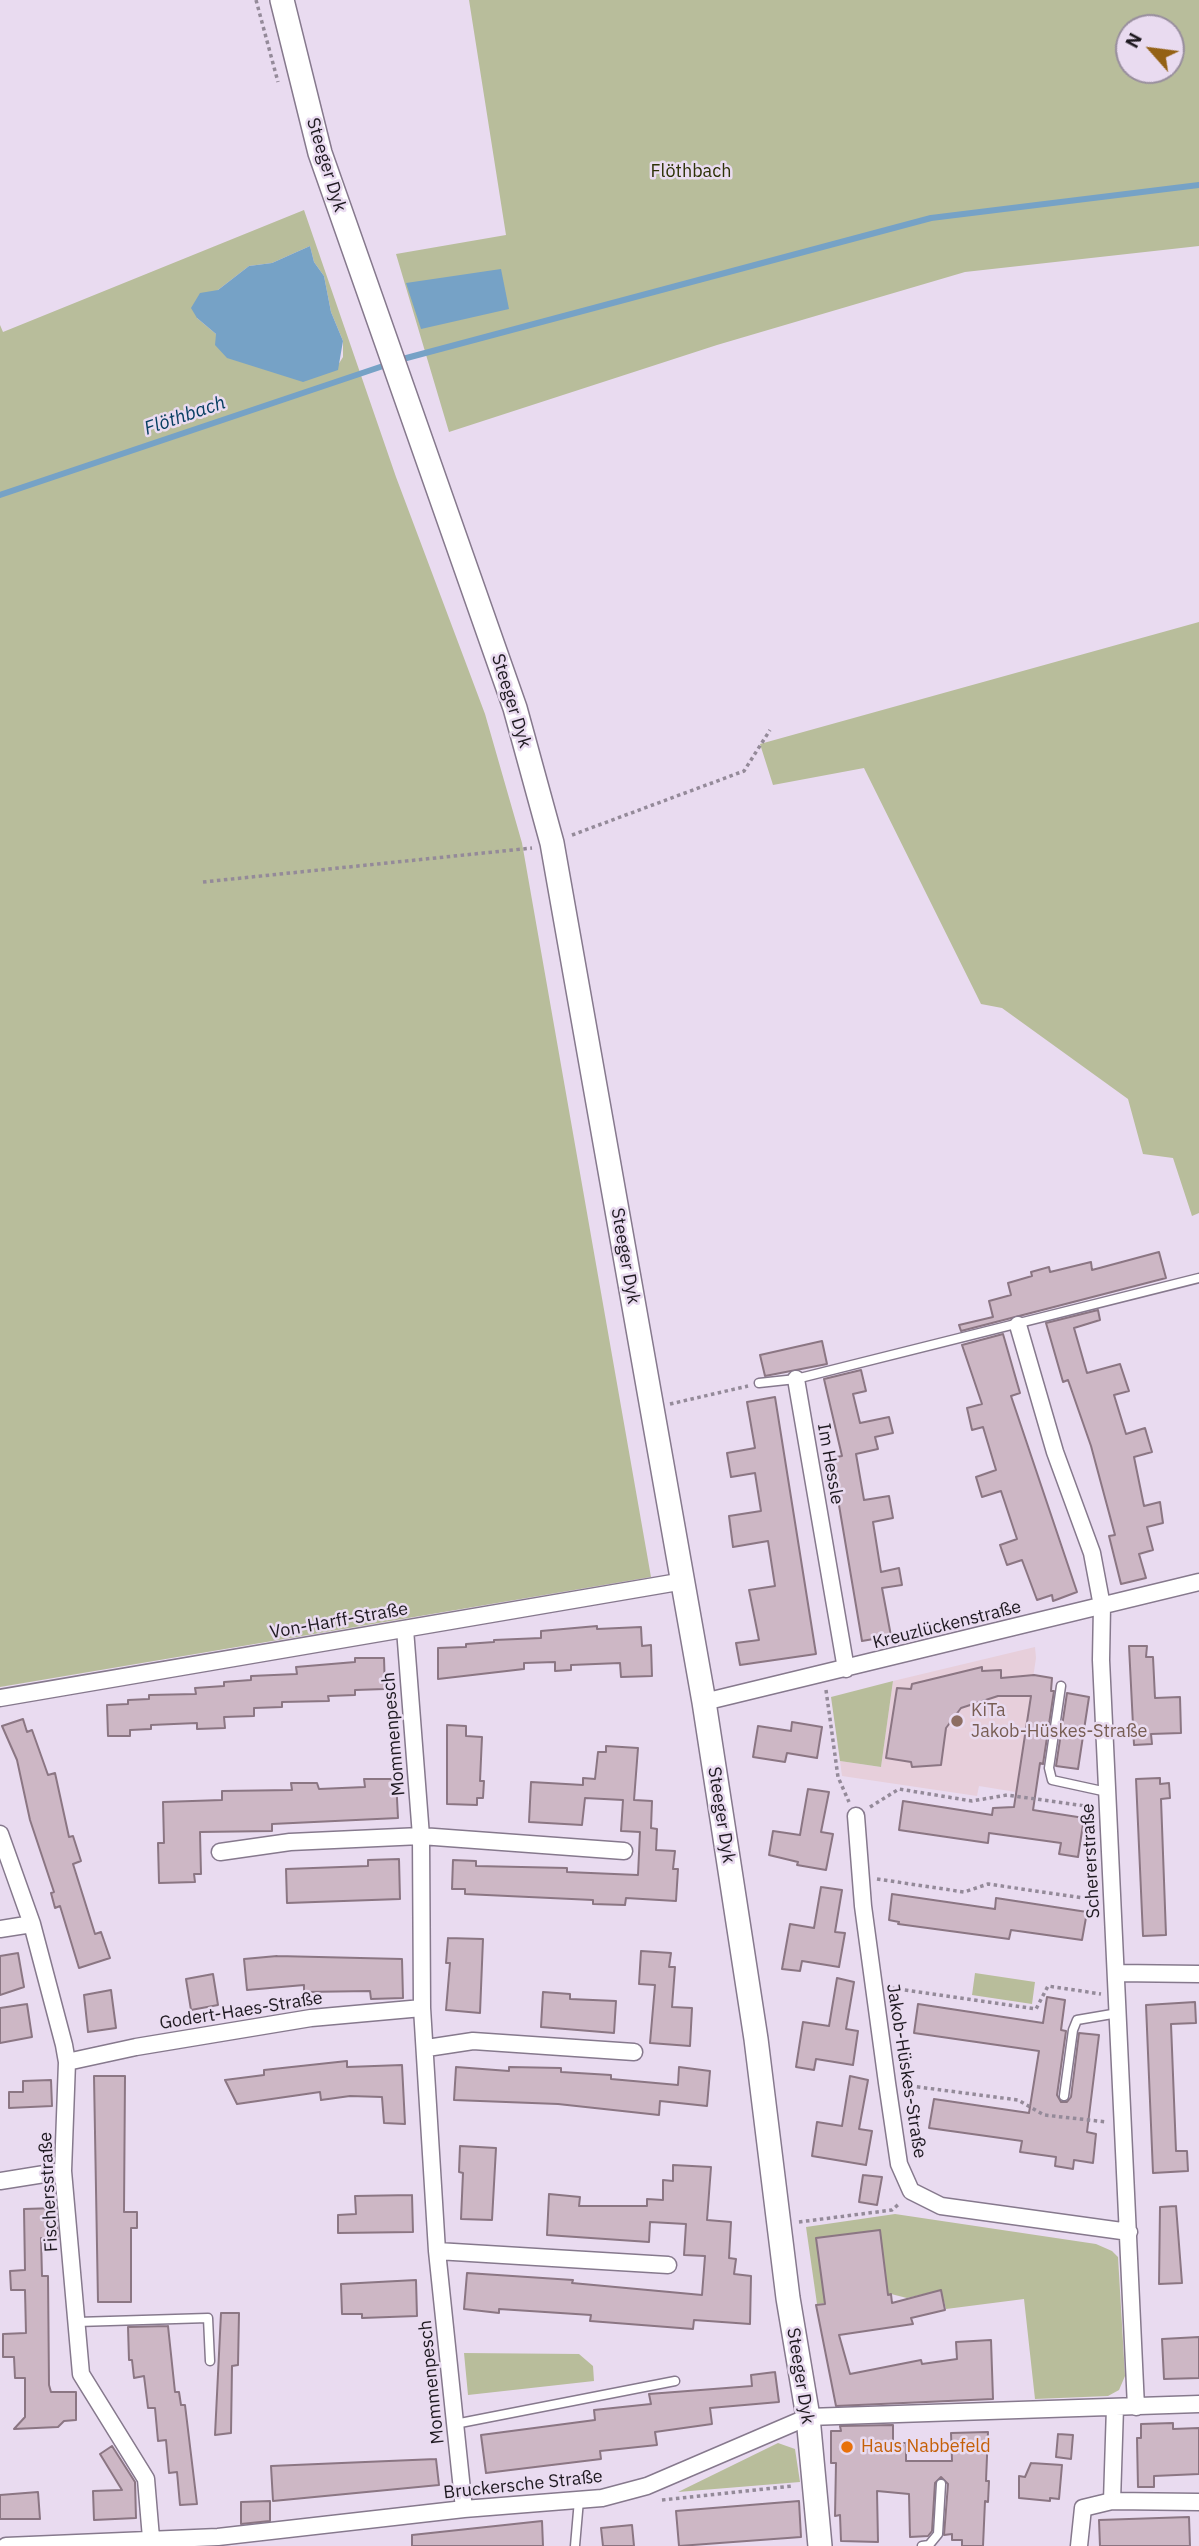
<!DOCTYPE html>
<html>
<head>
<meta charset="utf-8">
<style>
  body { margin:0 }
  #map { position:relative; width:1199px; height:2546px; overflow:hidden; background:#e9dbf0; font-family:"IBM Plex Sans",sans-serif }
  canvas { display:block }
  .north { position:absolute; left:1115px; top:14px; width:70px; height:70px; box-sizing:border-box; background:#e9dbf0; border:2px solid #988e9d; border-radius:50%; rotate:298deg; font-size:19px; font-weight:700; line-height:28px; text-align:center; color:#1f1a21 }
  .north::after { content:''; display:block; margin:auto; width:24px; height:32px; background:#946115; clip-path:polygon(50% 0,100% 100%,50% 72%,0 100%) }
</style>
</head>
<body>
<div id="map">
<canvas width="1199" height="2546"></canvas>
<div class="north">N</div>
</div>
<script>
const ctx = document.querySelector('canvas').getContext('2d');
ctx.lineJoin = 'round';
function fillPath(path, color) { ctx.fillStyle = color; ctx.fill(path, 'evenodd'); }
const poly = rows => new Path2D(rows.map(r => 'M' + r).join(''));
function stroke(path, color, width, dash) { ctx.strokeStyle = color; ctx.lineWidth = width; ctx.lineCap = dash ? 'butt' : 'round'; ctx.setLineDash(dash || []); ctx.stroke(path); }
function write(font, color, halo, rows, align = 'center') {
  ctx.font = font + ' "IBM Plex Sans",sans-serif'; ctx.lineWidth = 5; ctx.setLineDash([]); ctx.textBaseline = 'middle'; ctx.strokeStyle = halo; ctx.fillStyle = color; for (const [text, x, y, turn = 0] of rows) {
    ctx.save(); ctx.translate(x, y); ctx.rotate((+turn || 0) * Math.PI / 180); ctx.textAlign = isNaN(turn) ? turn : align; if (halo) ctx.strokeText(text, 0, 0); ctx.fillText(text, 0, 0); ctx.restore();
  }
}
const education = poly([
  [1035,1647,1036,1658,1016,1792,979,1786,977,1796,842,1776,840,1761,881,1767,893,1681]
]);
const green = poly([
  [469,0,1199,0,1199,246,965,272,717,345,449,432,396,254,506,235],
  [1129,28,1171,28,1171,70,1129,70],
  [304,210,396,477,485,714,522,843,651,1577,0,1687,0,325,3,332],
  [310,246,314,262,324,276,331,312,343,341,343,357,338,365,216,334,197,318,218,290,249,266,272,263],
  [1199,622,1199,1213,1192,1216,1173,1158,1143,1154,1128,1099,1002,1008,981,1004,864,768,773,785,760,744],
  [893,1681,881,1767,840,1761,831,1697],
  [975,1973,1035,1982,1032,2004,972,1995],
  [895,2214,1096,2244,1112,2251,1118,2257,1125,2376,1119,2390,1108,2396,1035,2399,1024,2299,946,2309,941,2290,907,2298,891,2294,817,2304,806,2227],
  [464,2353,579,2354,593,2366,594,2381,468,2395],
  [778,2443,795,2449,800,2482,678,2492]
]);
const water = poly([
  [310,246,314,262,324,276,331,312,343,341,338,370,303,382,227,358,215,345,216,334,197,318,191,308,200,293,218,290,249,266,272,263],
  [501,269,509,309,421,329,406,283]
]);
const stream = poly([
  [399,360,931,218,1199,185],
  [0,495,389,364]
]);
const building = poly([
  [1159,1252,1166,1278,961,1331,959,1325,993,1317,989,1301,1011,1295,1008,1283,1032,1276,1031,1272,1049,1267,1050,1272,1091,1262,1092,1270,1159,1252],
  [1098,1310,1100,1320,1074,1328,1087,1373,1120,1364,1129,1391,1114,1395,1126,1434,1145,1428,1152,1452,1134,1457,1144,1506,1160,1502,1163,1523,1147,1527,1153,1550,1139,1554,1146,1578,1121,1584,1109,1536,1115,1535,1091,1446,1068,1380,1063,1382,1046,1323,1098,1310],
  [1003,1334,1020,1393,1011,1396,1077,1592,1053,1601,1052,1595,1037,1600,1022,1560,1007,1565,1000,1545,1017,1539,1001,1491,982,1497,976,1477,996,1470,983,1427,972,1430,967,1408,982,1404,962,1345,1003,1334],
  [822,1341,827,1364,765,1376,760,1355,822,1341],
  [861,1370,866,1391,853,1394,860,1423,889,1417,893,1433,875,1437,878,1449,856,1454,864,1500,889,1496,893,1518,873,1522,881,1572,899,1568,902,1585,882,1588,891,1636,862,1641,831,1458,842,1456,824,1379,861,1370],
  [775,1397,816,1654,740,1665,736,1643,759,1640,749,1590,775,1586,768,1541,733,1547,729,1516,761,1511,755,1473,731,1477,727,1453,755,1448,747,1402,775,1397],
  [597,1626,597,1629,641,1627,642,1646,651,1645,652,1676,621,1677,620,1663,571,1665,571,1670,555,1671,555,1662,524,1663,524,1669,438,1679,438,1648,466,1647,466,1644,494,1642,494,1640,541,1638,541,1631,597,1626],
  [1129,1646,1147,1646,1146,1657,1153,1657,1155,1698,1180,1697,1181,1733,1151,1734,1152,1744,1134,1745,1129,1646],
  [355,1658,384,1658,385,1689,355,1690,355,1695,328,1696,329,1701,282,1702,282,1707,254,1708,254,1716,224,1717,225,1728,197,1729,197,1723,151,1725,151,1729,130,1730,130,1736,108,1736,107,1705,128,1704,128,1700,149,1699,149,1695,196,1694,195,1688,224,1686,224,1682,251,1680,251,1676,297,1674,296,1667,355,1662,355,1658],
  [982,1667,982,1671,1001,1670,1001,1678,1034,1675,1052,1678,1051,1691,1054,1691,1043,1764,1040,1763,1033,1810,1084,1818,1078,1857,1059,1854,1061,1843,989,1833,988,1843,899,1830,903,1801,992,1815,993,1808,1014,1807,1031,1696,998,1696,961,1708,946,1728,941,1765,912,1767,911,1762,886,1758,897,1688,911,1689,912,1684,982,1667],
  [1067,1693,1089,1697,1078,1769,1056,1766,1067,1693],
  [23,1719,27,1732,32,1730,48,1775,55,1773,69,1837,73,1836,81,1861,73,1864,95,1934,101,1932,110,1958,79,1968,60,1906,55,1908,51,1893,54,1892,30,1820,17,1760,2,1726,23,1719],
  [792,1722,822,1727,817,1758,787,1753,785,1762,753,1757,758,1726,791,1731,792,1722],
  [447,1725,466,1726,466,1736,482,1737,480,1781,484,1781,483,1798,477,1798,477,1805,447,1804,447,1725],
  [606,1746,638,1748,634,1800,652,1801,651,1828,657,1829,656,1850,675,1851,673,1869,678,1869,676,1901,626,1898,625,1905,593,1904,593,1900,465,1894,465,1889,452,1889,453,1860,476,1861,476,1866,567,1868,567,1872,638,1875,640,1832,621,1831,623,1800,585,1798,582,1825,529,1822,531,1782,583,1785,583,1778,595,1779,598,1752,606,1752,606,1746],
  [1160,1778,1160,1784,1169,1783,1170,1798,1161,1799,1166,1935,1143,1936,1136,1779,1160,1778],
  [364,1779,396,1779,398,1818,272,1824,272,1831,200,1832,201,1874,194,1874,195,1882,159,1883,158,1843,164,1843,163,1802,222,1800,222,1791,292,1790,291,1783,317,1783,319,1789,365,1787,364,1779],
  [808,1789,829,1792,821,1832,833,1834,826,1870,797,1865,798,1862,769,1855,773,1831,800,1835,808,1789],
  [399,1859,400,1899,287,1903,286,1869,368,1866,368,1860,399,1859],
  [821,1887,842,1890,835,1932,845,1933,839,1967,802,1961,800,1971,782,1969,790,1924,814,1928,821,1887],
  [892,1894,995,1909,996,1898,1087,1912,1082,1940,1011,1930,1009,1939,898,1924,899,1922,889,1920,892,1894],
  [448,1938,483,1939,480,2013,446,2010,450,1963,446,1963,448,1938],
  [641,1951,671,1953,669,1967,675,1967,672,2007,692,2008,690,2046,650,2043,655,1985,639,1984,641,1951],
  [18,1953,24,1987,0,1995,0,1956,18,1953],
  [277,1956,402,1959,403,1998,371,1999,370,1991,304,1992,304,1985,247,1990,244,1959,277,1956],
  [213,1974,218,2005,191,2010,186,1979,213,1974],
  [837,1978,854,1982,846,2029,858,2031,853,2065,816,2059,814,2070,796,2067,803,2022,829,2026,837,1978],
  [111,1990,116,2028,88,2032,84,1995,111,1990],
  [543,1992,570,1994,570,1999,616,2001,614,2033,541,2027,543,1992],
  [1047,1997,1065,2000,1061,2030,1066,2031,1057,2095,1061,2102,1067,2102,1071,2097,1079,2033,1099,2035,1087,2132,1096,2134,1093,2163,1074,2160,1073,2169,1055,2166,1056,2157,1020,2152,1022,2141,929,2128,934,2099,1029,2113,1039,2051,914,2033,918,2004,1043,2023,1047,1997],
  [1195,2002,1196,2023,1171,2024,1176,2151,1187,2151,1188,2171,1153,2173,1146,2005,1195,2002],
  [27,2004,32,2037,0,2043,0,2008,27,2004],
  [347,2061,347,2067,402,2065,405,2124,384,2123,382,2097,350,2096,321,2100,320,2092,237,2104,225,2080,264,2075,264,2070,347,2061],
  [456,2067,509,2071,509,2067,561,2068,561,2072,611,2075,611,2079,678,2085,679,2067,710,2071,707,2106,660,2101,659,2115,558,2104,454,2100,456,2067],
  [94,2076,125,2076,124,2212,137,2212,137,2228,131,2228,131,2302,98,2302,94,2076],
  [850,2076,868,2080,859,2129,872,2131,866,2165,812,2156,817,2122,842,2126,850,2076],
  [51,2080,52,2106,9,2108,9,2092,23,2092,23,2081,51,2080],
  [460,2146,496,2148,492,2220,461,2219,463,2173,459,2172,460,2146],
  [673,2165,711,2167,707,2220,731,2222,729,2258,736,2259,734,2274,751,2276,750,2324,694,2320,693,2329,590,2321,591,2315,499,2309,499,2313,464,2309,467,2273,573,2280,572,2283,702,2295,705,2256,684,2255,686,2224,650,2222,649,2242,547,2235,549,2194,580,2197,579,2206,647,2206,647,2199,663,2200,663,2180,673,2181,673,2165],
  [863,2175,882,2177,877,2205,859,2202,863,2175],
  [412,2195,413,2232,338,2233,338,2215,356,2214,355,2196,412,2195],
  [1176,2206,1182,2283,1159,2284,1160,2207,1176,2206],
  [56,2208,58,2238,41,2238,42,2276,48,2276,49,2385,51,2392,76,2392,76,2420,64,2421,58,2427,14,2429,25,2417,25,2378,15,2378,14,2357,3,2357,3,2334,26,2333,25,2290,11,2290,10,2271,25,2270,24,2209,56,2208],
  [880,2230,888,2295,891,2294,892,2303,941,2290,945,2310,911,2318,913,2324,839,2335,850,2374,921,2360,922,2364,957,2359,956,2342,991,2340,993,2399,836,2406,816,2305,825,2304,816,2238,880,2230],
  [416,2280,417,2316,362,2318,362,2314,342,2314,341,2284,416,2280],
  [221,2313,239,2313,238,2365,232,2366,231,2433,215,2435,221,2313],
  [168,2326,175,2392,179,2392,181,2405,185,2405,197,2504,180,2505,177,2472,169,2473,166,2440,158,2441,155,2408,148,2408,144,2376,134,2378,132,2360,129,2360,128,2327,168,2326],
  [1199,2337,1199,2378,1164,2379,1162,2339,1199,2337],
  [775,2372,779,2402,710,2408,712,2424,655,2432,657,2445,600,2451,601,2459,486,2473,481,2435,595,2420,594,2410,651,2404,649,2394,752,2386,751,2375,775,2372],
  [1173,2423,1173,2429,1199,2428,1199,2474,1154,2476,1154,2487,1138,2487,1137,2438,1141,2438,1141,2424,1173,2423],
  [893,2425,893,2443,906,2443,906,2461,952,2461,951,2433,988,2432,986,2481,989,2481,988,2502,985,2501,983,2546,962,2546,962,2540,952,2540,952,2534,944,2535,948,2484,941,2477,935,2483,932,2531,928,2536,910,2537,909,2494,877,2491,878,2542,841,2541,840,2515,835,2516,836,2463,831,2463,831,2431,841,2431,840,2426,893,2425],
  [1058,2434,1073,2435,1071,2459,1056,2457,1058,2434],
  [112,2446,135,2482,136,2518,94,2520,93,2491,122,2490,100,2454,112,2446],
  [436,2459,439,2485,273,2501,271,2466,436,2459],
  [1031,2463,1062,2465,1059,2499,1050,2498,1050,2501,1019,2498,1019,2476,1025,2477,1031,2463],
  [38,2492,40,2519,0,2519,0,2495,38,2492],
  [270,2501,270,2521,241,2524,241,2502,270,2501],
  [799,2501,801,2537,679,2546,676,2511,799,2501],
  [1189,2517,1190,2546,1100,2546,1099,2520,1189,2517],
  [542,2521,543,2546,412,2546,412,2535,542,2521],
  [632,2525,634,2546,603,2546,601,2528,632,2525]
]);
const path = poly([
  [256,0,278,82],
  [572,835,744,771,770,730],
  [203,882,532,848],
  [670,1404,748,1386],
  [826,1690,838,1777,849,1802],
  [870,1807,899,1789,972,1801,1007,1795,1093,1807],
  [877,1879,964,1892,988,1884,1097,1900],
  [891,1988,1036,2009,1048,1986,1101,1994],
  [903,2085,1018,2100,1044,2115,1107,2122],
  [799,2222,892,2210,900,2203],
  [662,2500,793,2486]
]);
const lane = poly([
  [759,1383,796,1379,1199,1278],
  [1061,1686,1049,1768,1052,1780,1107,1792],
  [1064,2096,1073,2030,1077,2020,1118,2013],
  [77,2322,208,2318,210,2361],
  [455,2424,675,2381],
  [575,2546,579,2500],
  [922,2546,929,2545,938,2534,941,2484]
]);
const street = poly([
  [1018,1325,1055,1452,1092,1553,1102,1606,1101,1660,1136,2407],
  [796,1379,846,1669],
  [405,1629,421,1836,422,2008,437,2251,464,2509],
  [0,1698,684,1581],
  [704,1702,1199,1582],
  [856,1816,863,1906,887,2083,899,2164,911,2191,941,2206,1129,2232],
  [0,1834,32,1924,64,2045,67,2062,63,2171,81,2374,146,2479,151,2538],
  [220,1852,290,1842,421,1836,624,1851],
  [0,1929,32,1924],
  [1117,1973,1199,1974],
  [427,2048,473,2041,634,2052],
  [67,2062,136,2047,311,2018,422,2008],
  [0,2181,63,2171],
  [437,2251,668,2265],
  [1112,2501,1115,2407],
  [6,2546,218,2537,464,2509,602,2498,647,2486,808,2417,1199,2404],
  [1079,2546,1083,2508,1112,2501,1199,2502]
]);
const secondary = poly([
  [282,0,320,153,515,708,552,843,704,1702,756,2039,788,2298,808,2417,820,2546]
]);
const markers = [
  [957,1721,7,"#8d6e63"],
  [847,2447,7,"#e8710a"]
];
const streetNames = [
  ["Steeger Dyk",326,165,73],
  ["Steeger Dyk",511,701,73],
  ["Steeger Dyk",625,1256,80],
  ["Im Hessle",830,1464,80],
  ["Von-Harff-Straße",339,1621,-10],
  ["Kreuzlückenstraße",947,1625,-14],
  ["Mommenpesch",394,1734,-95],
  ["Steeger Dyk",721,1815,81],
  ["Schererstraße",1091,1861,-93],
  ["Godert-Haes-Straße",241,2011,-9],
  ["Jakob-Hüskes-Straße",906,2071,81],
  ["Fischersstraße",49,2192,-93],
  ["Steeger Dyk",800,2376,81],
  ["Mommenpesch",432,2382,-96],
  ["Bruckersche Straße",523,2485,-6]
];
const parkNames = [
  ["Flöthbach",691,172]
];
const educationNames = [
  ["KiTa",971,1711],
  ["Jakob-Hüskes-Straße",971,1732]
];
const foodNames = [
  ["Haus Nabbefeld",861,2447]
];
const waterNames = [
  ["Flöthbach",185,416,-19]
];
fillPath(education, '#e7cfdb');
fillPath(green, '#b8bd9b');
fillPath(water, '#76a2c6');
stroke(stream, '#76a2c6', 6);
fillPath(building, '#cdb7c5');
stroke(building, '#8b7683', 2);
stroke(lane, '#86798d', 11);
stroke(street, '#86798d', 19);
stroke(secondary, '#86798d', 26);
stroke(path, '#948a99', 3.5, [3.5, 3.5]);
stroke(lane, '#fff', 8);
stroke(street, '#fff', 16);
stroke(secondary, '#fff', 23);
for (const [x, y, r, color] of markers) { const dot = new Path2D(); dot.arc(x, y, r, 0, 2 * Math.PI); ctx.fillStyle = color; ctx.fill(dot); stroke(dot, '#e9dbf0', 2.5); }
write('18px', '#1f1a21', '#e9dbf0', streetNames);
write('18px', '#2d3106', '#e9dbf0', parkNames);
write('18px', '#785e54', '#e9dbf0', educationNames, 'left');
write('18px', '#c56008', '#e9dbf0', foodNames, 'left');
write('italic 19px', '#063e61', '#e9dbf0', waterNames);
</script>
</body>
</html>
